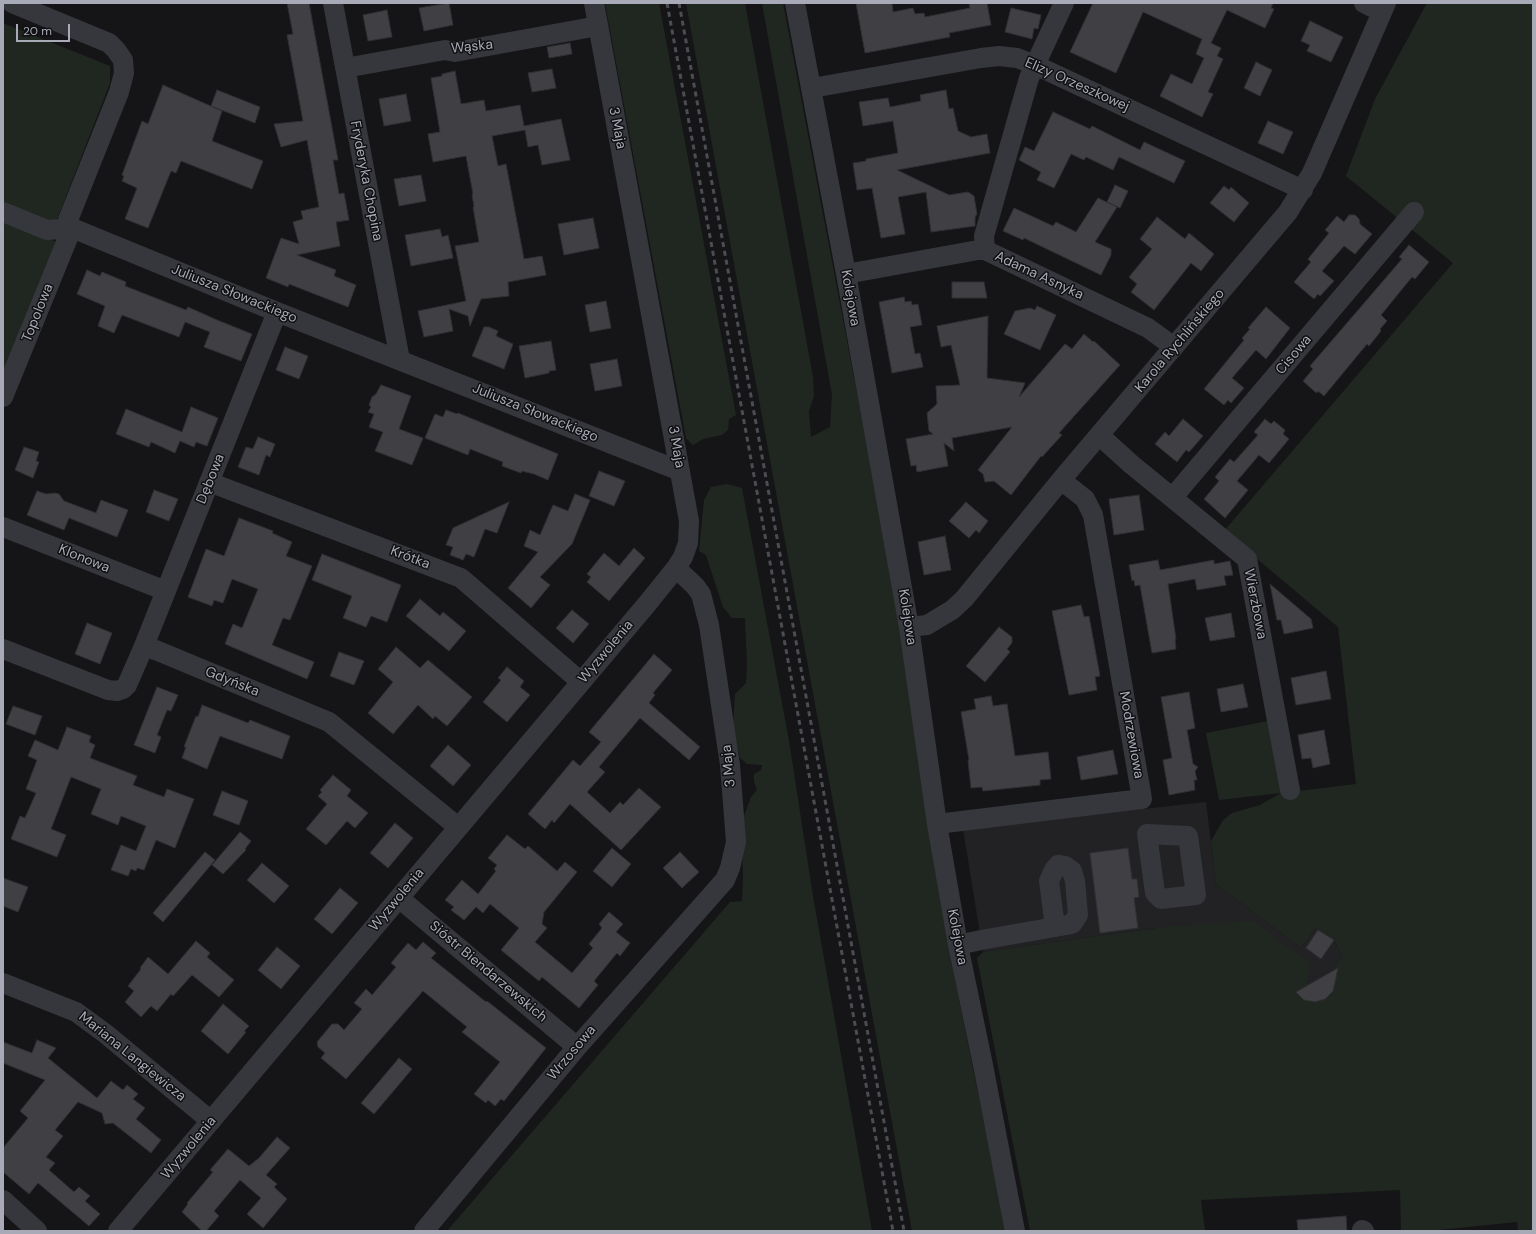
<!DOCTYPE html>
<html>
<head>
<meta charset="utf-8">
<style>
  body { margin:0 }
  #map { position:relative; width:1536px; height:1234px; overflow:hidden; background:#151517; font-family:"DM Sans",sans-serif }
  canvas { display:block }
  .frame { position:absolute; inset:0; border:4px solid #a8abb7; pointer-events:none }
  .scale { position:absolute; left:16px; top:24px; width:54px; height:18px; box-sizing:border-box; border:2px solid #a8abb7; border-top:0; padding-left:5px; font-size:12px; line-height:14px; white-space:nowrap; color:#a8abb7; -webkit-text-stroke:3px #101012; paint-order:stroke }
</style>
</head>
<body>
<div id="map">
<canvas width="1536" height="1234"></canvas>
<div class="frame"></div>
<div class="scale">20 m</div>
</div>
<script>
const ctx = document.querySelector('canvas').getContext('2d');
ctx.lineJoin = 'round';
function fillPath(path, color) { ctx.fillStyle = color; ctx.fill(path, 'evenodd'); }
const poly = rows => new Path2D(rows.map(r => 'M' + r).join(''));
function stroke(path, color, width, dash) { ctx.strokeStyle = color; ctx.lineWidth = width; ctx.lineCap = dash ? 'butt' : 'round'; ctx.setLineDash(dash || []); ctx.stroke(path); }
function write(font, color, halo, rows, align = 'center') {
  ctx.font = font + ' "DM Sans",sans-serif'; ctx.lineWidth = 3; ctx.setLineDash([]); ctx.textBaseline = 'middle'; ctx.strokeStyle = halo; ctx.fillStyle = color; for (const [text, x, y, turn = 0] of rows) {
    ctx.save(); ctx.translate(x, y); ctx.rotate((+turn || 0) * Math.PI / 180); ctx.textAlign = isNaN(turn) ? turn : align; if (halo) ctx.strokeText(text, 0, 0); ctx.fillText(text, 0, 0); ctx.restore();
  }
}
const built = poly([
  [1206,802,1216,884,1301,948,1316,928,1334,940,1342,956,1332,970,1335,980,1325,999,1315,1002,1304,1000,1296,992,1171,926,983,952,963,829]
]);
const green = poly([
  [605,3,659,3,736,415,729,419,728,430,722,435,703,439,693,445,686,438],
  [686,3,745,3,813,377,814,396,809,411,811,437,830,427,832,395,762,3,783,3,899,615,938,885,951,960,1006,1231,912,1231],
  [1427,3,1533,3,1533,1231,1518,1231,1517,1222,1428,1231,1401,1231,1400,1190,1201,1200,1205,1231,1030,1231,977,958,983,952,1171,926,1253,921,1309,963,1307,986,1296,992,1304,1000,1315,1002,1325,999,1335,980,1332,970,1342,956,1334,940,1316,928,1301,948,1216,884,1211,841,1223,820,1232,813,1260,805,1281,793,1219,800,1206,733,1268,721,1298,791,1356,784,1338,627,1224,531,1453,263,1346,176,1375,99],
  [3,23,110,66,110,83,53,230,51,240,58,242,3,385],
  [727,484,742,488,789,741,813,896,872,1231,447,1231,730,902,742,901,743,877,742,842,744,816,751,797,757,790,754,781,754,774,761,770,762,765,747,764,740,758,733,728,735,694,746,683,747,663,745,618,732,618,723,607,706,555,699,551,704,500,711,487]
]);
const building = poly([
  [287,3,309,3,338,160,333,160,339,194,344,193,349,220,336,222,340,246,297,255,336,270,334,276,356,285,348,307,289,284,288,287,266,278,281,238,299,244,293,222,303,219,301,211,319,207,307,140,281,147,274,124,303,121,287,35,293,34,287,3],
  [449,3,453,25,424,31,419,8,449,3],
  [856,3,892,3,893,12,913,8,915,14,924,13,925,17,970,8,969,3,987,3,991,25,949,33,950,37,865,53,856,3],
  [1093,3,1273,3,1271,8,1274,9,1265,28,1227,10,1211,43,1221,48,1217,56,1223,59,1208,92,1213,94,1202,117,1160,96,1171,74,1192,84,1204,58,1196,54,1202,39,1143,12,1116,73,1070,52,1093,3],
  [1011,8,1041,15,1038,29,1034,28,1032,39,1005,32,1011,8],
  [387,10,392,37,368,41,363,15,387,10],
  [1310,21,1343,37,1331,62,1307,51,1310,45,1301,41,1310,21],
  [570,43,572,54,549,58,547,47,570,43],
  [1256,62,1272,70,1260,96,1244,88,1256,62],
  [552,69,556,88,532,92,528,73,552,69],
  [455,71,461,104,484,100,486,111,520,105,524,126,561,119,570,160,542,165,538,145,528,147,525,130,492,136,498,166,506,164,524,259,542,256,546,275,508,282,509,296,481,299,470,326,468,316,449,309,453,331,424,337,418,311,466,301,455,246,479,242,473,207,474,207,472,194,473,194,466,156,433,162,428,134,440,132,431,78,442,76,442,74,455,71],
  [163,85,222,111,212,141,263,161,252,189,181,161,176,173,171,171,148,228,125,219,137,188,122,181,124,176,122,175,142,121,148,124,163,85],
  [217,90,260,107,255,123,211,106,217,90],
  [946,90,949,109,953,108,958,131,971,137,987,134,990,153,897,170,949,195,968,192,974,196,977,214,975,217,975,226,931,232,926,192,898,197,905,234,881,238,872,188,857,190,853,163,866,161,866,159,898,153,893,121,863,126,859,102,888,98,890,107,921,101,920,95,946,90],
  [406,94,411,121,384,126,379,99,406,94],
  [1053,112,1090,129,1092,126,1140,150,1144,142,1185,161,1174,183,1119,157,1113,170,1086,157,1084,160,1071,154,1054,188,1037,180,1041,172,1019,160,1025,147,1034,151,1053,112],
  [1268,121,1293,132,1283,154,1258,143,1268,121],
  [421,175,426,201,399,206,394,179,421,175],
  [1115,185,1128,191,1120,208,1107,202,1115,185],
  [1224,186,1229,190,1231,187,1249,203,1234,222,1210,203,1224,186],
  [1098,198,1117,207,1095,242,1111,249,1111,255,1101,275,1024,238,1023,240,1003,231,1014,208,1053,226,1056,222,1076,232,1098,198],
  [1349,215,1355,215,1359,219,1360,224,1372,234,1355,254,1344,246,1322,271,1334,281,1320,296,1318,294,1314,299,1294,282,1311,262,1308,259,1329,233,1325,230,1337,216,1344,222,1349,215],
  [1157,217,1185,239,1189,233,1214,254,1201,271,1191,263,1154,310,1131,292,1137,284,1129,277,1152,249,1140,239,1157,217],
  [593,218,599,248,564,255,558,224,593,218],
  [440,229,442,237,448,235,453,258,411,266,405,235,440,229],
  [1409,245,1429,262,1415,279,1412,277,1381,315,1387,321,1380,329,1381,331,1369,346,1367,344,1324,396,1318,391,1317,393,1314,391,1303,381,1313,369,1310,366,1402,259,1399,257,1409,245],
  [87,270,100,276,102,272,126,282,125,286,186,310,188,307,217,320,252,334,241,361,204,347,210,332,185,322,179,337,122,315,114,333,98,326,105,306,77,294,87,270],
  [952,282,984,282,987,298,952,298,952,282],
  [904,297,905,302,911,301,912,305,918,304,922,325,910,327,915,354,920,353,923,367,892,373,879,302,904,297],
  [606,301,611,328,590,332,585,305,606,301],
  [1037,306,1056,315,1040,350,1004,334,1015,311,1030,308,1035,310,1037,306],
  [1266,307,1290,328,1266,359,1256,350,1232,378,1244,388,1231,403,1228,400,1224,405,1204,389,1244,340,1242,338,1250,329,1248,328,1266,307],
  [988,316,987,378,1025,383,1019,397,1065,344,1072,349,1084,334,1093,342,1094,341,1120,365,1059,433,1062,435,1042,457,1041,456,1011,495,994,481,985,482,983,474,978,470,1012,427,952,438,954,451,944,443,948,466,917,472,916,465,911,466,906,439,933,434,929,431,927,413,937,404,936,386,960,385,951,345,941,347,937,326,988,316],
  [484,327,489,327,498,331,496,336,513,344,504,369,472,356,484,327],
  [551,341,556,370,549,371,549,373,525,378,519,346,551,341],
  [285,347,308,356,299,379,276,370,285,347],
  [617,359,622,386,595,391,590,364,617,359],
  [381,385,411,396,399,429,423,438,412,465,375,451,383,432,369,427,374,414,368,412,371,407,369,405,372,397,376,394,381,385],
  [191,407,218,418,207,446,196,442,194,447,180,441,175,453,151,442,149,447,116,434,126,409,182,432,191,407],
  [446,410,457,414,458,413,558,454,548,480,534,474,522,471,521,473,502,466,503,462,470,449,468,455,425,438,435,414,443,417,446,410],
  [1183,419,1203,436,1189,452,1186,450,1177,462,1155,444,1165,432,1169,436,1183,419],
  [1265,419,1271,424,1274,421,1285,430,1283,434,1289,439,1269,463,1259,455,1237,481,1248,490,1225,518,1204,499,1219,481,1215,477,1230,459,1234,462,1258,435,1254,432,1265,419],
  [258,437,275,444,270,457,266,455,259,475,238,467,246,447,253,449,258,437],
  [24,447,39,452,36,461,39,462,33,478,15,470,24,447],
  [599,471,625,481,614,506,589,496,599,471],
  [154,490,178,499,169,521,146,512,154,490],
  [37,491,46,494,55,493,59,494,64,501,96,513,101,500,128,510,117,537,69,518,64,530,27,515,37,491],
  [575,494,590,500,572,544,540,577,550,585,531,608,508,588,538,552,524,546,530,530,540,535,553,505,568,511,575,494],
  [1139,495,1144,530,1114,535,1109,499,1139,495],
  [509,502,497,533,485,529,474,557,466,554,463,560,450,555,453,547,446,545,453,528,509,502],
  [966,502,988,521,979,533,976,530,969,538,949,521,966,502],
  [239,518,273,531,272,533,292,542,286,556,312,566,290,620,283,618,272,645,314,662,307,679,225,644,233,624,242,628,258,589,232,579,223,603,214,600,212,606,188,597,206,549,224,556,239,518],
  [945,536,951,570,924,575,918,542,945,536],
  [634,548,645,558,609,601,587,582,591,577,587,574,604,553,619,566,634,548],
  [322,554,401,585,387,622,371,616,366,627,343,618,352,596,312,580,322,554],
  [1158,560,1160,570,1214,560,1214,564,1230,561,1233,575,1224,576,1226,585,1197,590,1195,579,1168,584,1176,639,1175,639,1176,649,1152,653,1140,585,1135,586,1134,580,1132,581,1129,565,1158,560],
  [1270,584,1311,619,1313,628,1284,634,1281,620,1277,620,1270,584],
  [420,599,440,616,443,612,466,631,449,651,406,616,420,599],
  [1081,605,1084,617,1089,616,1100,676,1095,677,1097,690,1069,695,1052,611,1081,605],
  [572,610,589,624,573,643,556,628,572,610],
  [1231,613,1235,637,1210,641,1205,618,1231,613],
  [87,623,112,633,100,664,75,654,87,623],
  [999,627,1012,637,1012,643,1007,649,1010,652,985,682,966,666,999,627],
  [396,647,420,668,428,660,472,697,447,726,435,716,433,719,418,705,393,734,368,713,393,682,378,669,396,647],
  [339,652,364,661,354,685,330,676,339,652],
  [654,654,672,670,653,693,655,695,649,703,700,747,689,760,640,718,599,767,605,772,587,792,610,813,620,802,623,805,639,788,661,807,621,850,570,804,554,823,552,820,545,829,528,814,573,760,580,766,601,742,589,732,654,654],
  [507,667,524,681,520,687,530,695,507,722,483,702,501,680,498,678,507,667],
  [1326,671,1331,699,1296,705,1291,678,1326,671],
  [1243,684,1248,707,1221,712,1217,689,1243,684],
  [157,687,178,695,171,711,167,710,157,735,161,737,155,753,134,745,157,687],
  [1189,692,1195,728,1187,730,1193,764,1198,767,1195,771,1197,780,1194,780,1195,790,1169,795,1163,760,1172,758,1161,697,1189,692],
  [991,696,993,706,1007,704,1015,756,1048,752,1051,779,1040,780,1040,785,1031,786,983,791,982,787,971,788,968,761,969,760,961,712,976,709,974,699,991,696],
  [202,705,248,723,250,720,290,736,282,759,220,736,207,769,182,758,186,747,184,747,196,716,198,717,202,705],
  [13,706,42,716,35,735,6,724,13,706],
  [67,727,91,736,89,742,95,745,90,758,137,776,133,785,164,797,167,789,194,799,175,848,156,840,144,870,137,868,136,871,131,869,128,876,111,870,121,845,136,851,146,826,121,816,118,825,91,814,101,789,71,777,51,829,66,835,57,857,11,839,20,816,25,818,36,793,26,789,37,760,28,756,35,740,58,750,67,727],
  [1324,730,1330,764,1313,768,1311,758,1302,759,1298,735,1324,730],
  [448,745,471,765,453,786,430,766,448,745],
  [1113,750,1118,774,1081,780,1077,757,1113,750],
  [333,775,351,790,347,796,368,813,355,828,347,821,326,845,306,829,327,804,318,796,322,792,320,790,333,775],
  [222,791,248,801,239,825,213,815,222,791],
  [395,823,413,838,388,868,370,853,395,823],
  [240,832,251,841,245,849,246,850,223,874,212,865,240,832],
  [507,835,525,849,528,846,557,871,565,862,577,872,544,912,542,924,547,928,535,942,572,973,593,948,589,944,602,928,599,924,609,912,623,924,616,932,630,943,620,956,617,953,594,981,598,985,579,1008,542,977,539,981,501,950,519,928,490,904,483,913,476,907,464,920,451,910,454,907,445,900,462,880,478,894,496,871,494,869,497,865,488,858,507,835],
  [612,848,631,864,612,887,593,871,612,848],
  [1128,848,1132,879,1137,879,1139,897,1134,898,1138,928,1100,933,1090,853,1128,848],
  [205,852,215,860,163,922,153,913,205,852],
  [680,852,699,872,682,888,663,868,680,852],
  [262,863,289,886,274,903,247,880,262,863],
  [3,878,28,887,18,912,3,906,3,878],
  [340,888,358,903,332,934,314,919,340,888],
  [1318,930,1334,940,1321,959,1306,948,1318,930],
  [196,941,210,953,207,957,234,980,219,997,192,975,173,996,171,994,157,1011,151,1006,141,1017,125,1002,134,991,128,986,141,969,140,968,148,957,168,974,196,941],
  [423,942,436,953,431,958,486,1002,487,1001,546,1048,504,1101,501,1099,495,1106,488,1100,486,1103,474,1094,500,1062,462,1032,467,1027,423,991,346,1079,321,1058,325,1053,318,1047,317,1042,332,1024,338,1024,344,1030,362,1009,354,1003,366,989,372,995,396,967,391,963,408,943,416,950,423,942],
  [277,947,300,966,281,989,258,970,277,947],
  [1338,968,1333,991,1325,999,1315,1002,1304,1000,1296,992,1338,968],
  [223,1004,249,1026,244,1031,246,1032,228,1054,201,1031,223,1004],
  [37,1040,56,1048,48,1058,97,1098,111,1081,123,1090,127,1085,138,1094,133,1099,145,1108,136,1119,161,1140,151,1153,113,1123,105,1124,102,1113,78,1102,55,1130,63,1136,46,1157,55,1163,49,1170,74,1192,79,1187,90,1196,85,1201,100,1214,89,1226,38,1183,29,1194,3,1172,3,1148,28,1118,20,1111,45,1080,3,1063,3,1042,32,1053,37,1040],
  [399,1058,412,1069,374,1114,361,1103,399,1058],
  [277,1137,290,1148,266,1175,277,1184,274,1187,287,1199,263,1228,247,1214,261,1198,240,1180,214,1211,219,1216,206,1231,202,1231,182,1212,188,1204,187,1203,213,1172,210,1170,228,1149,249,1166,259,1158,277,1137],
  [1346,1216,1347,1231,1298,1231,1297,1220,1346,1216]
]);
const minor = poly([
  [12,3,109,43,116,50,123,60,124,73,119,92,68,220,72,228,277,312,680,471],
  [333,3,400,360],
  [795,3,846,274,909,627,937,824,958,945,983,1065,1015,1231],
  [1364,3,1382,12],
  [345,68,445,50,455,52,598,26],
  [812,88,981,58,999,56,1017,58,1035,65,1303,190],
  [3,212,47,230,72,228,3,397],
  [985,250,984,236,1029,78,1064,3],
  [846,274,978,250,985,250,1148,328,1174,347],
  [1100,436,1131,464,1247,559,1290,790],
  [209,482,461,578,581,682],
  [1173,497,1414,212],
  [3,527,166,591],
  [909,627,927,625,952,610,964,599,1061,480,1288,212,1312,173,1386,3],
  [144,646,277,312],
  [3,649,108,690,117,691,123,689,127,685,144,646,158,651,329,722,458,827],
  [937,824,1142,799,1093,515,1085,499,1061,480],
  [1147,834,1188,836,1196,895,1161,899,1155,893,1147,834],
  [399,898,577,1047],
  [958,945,981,940,1055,927,1072,924,1078,915,1075,881,1072,871,1065,866,1058,865,1054,870,1049,881,1055,927],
  [3,983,76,1012,106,1034,211,1121],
  [3,1200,37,1231],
  [1362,1230,1364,1231],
  [118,1231,647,604,676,568,683,557,688,543,689,521,594,3],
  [424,1231,577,1047,725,880,730,868,736,842,730,765,709,625,701,594,695,586,676,568]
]);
const rail = poly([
  [667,3,893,1231],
  [679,3,904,1231]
]);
const streetNames = [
  ["Wąska",472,47,-6],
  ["Elizy Orzeszkowej",1077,85,24],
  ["3 Maja",617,128,79],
  ["Fryderyka Chopina",366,181,79],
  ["Adama Asnyka",1039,276,25],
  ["Juliusza Słowackiego",234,294,22],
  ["Kolejowa",850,298,80],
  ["Topolowa",38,313,-68],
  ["Karola Rychlińskiego",1180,341,-50],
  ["Cisowa",1294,355,-50],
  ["Juliusza Słowackiego",535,413,22],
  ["3 Maja",676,447,80],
  ["Dębowa",211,479,-68],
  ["Krótka",410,558,21],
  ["Klonowa",84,559,22],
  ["Wierzbowa",1255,604,79],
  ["Kolejowa",907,617,81],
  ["Wyzwolenia",606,652,-50],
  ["Gdyńska",232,682,22],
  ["Modrzewiowa",1131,735,80],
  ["3 Maja",729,766,-96],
  ["Wyzwolenia",397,900,-50],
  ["Kolejowa",957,937,79],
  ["Sióstr Biendarzewskich",488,972,40],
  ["Wrzosowa",572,1053,-50],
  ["Mariana Langiewicza",132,1057,39],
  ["Wyzwolenia",189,1148,-50]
];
fillPath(built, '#222124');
fillPath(green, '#202721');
fillPath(building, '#404044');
stroke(building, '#302f33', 1);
stroke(minor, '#36373c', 20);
stroke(rail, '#4c4d53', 3, [5, 4]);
write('14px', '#a8abb7', '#101012', streetNames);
</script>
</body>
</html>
